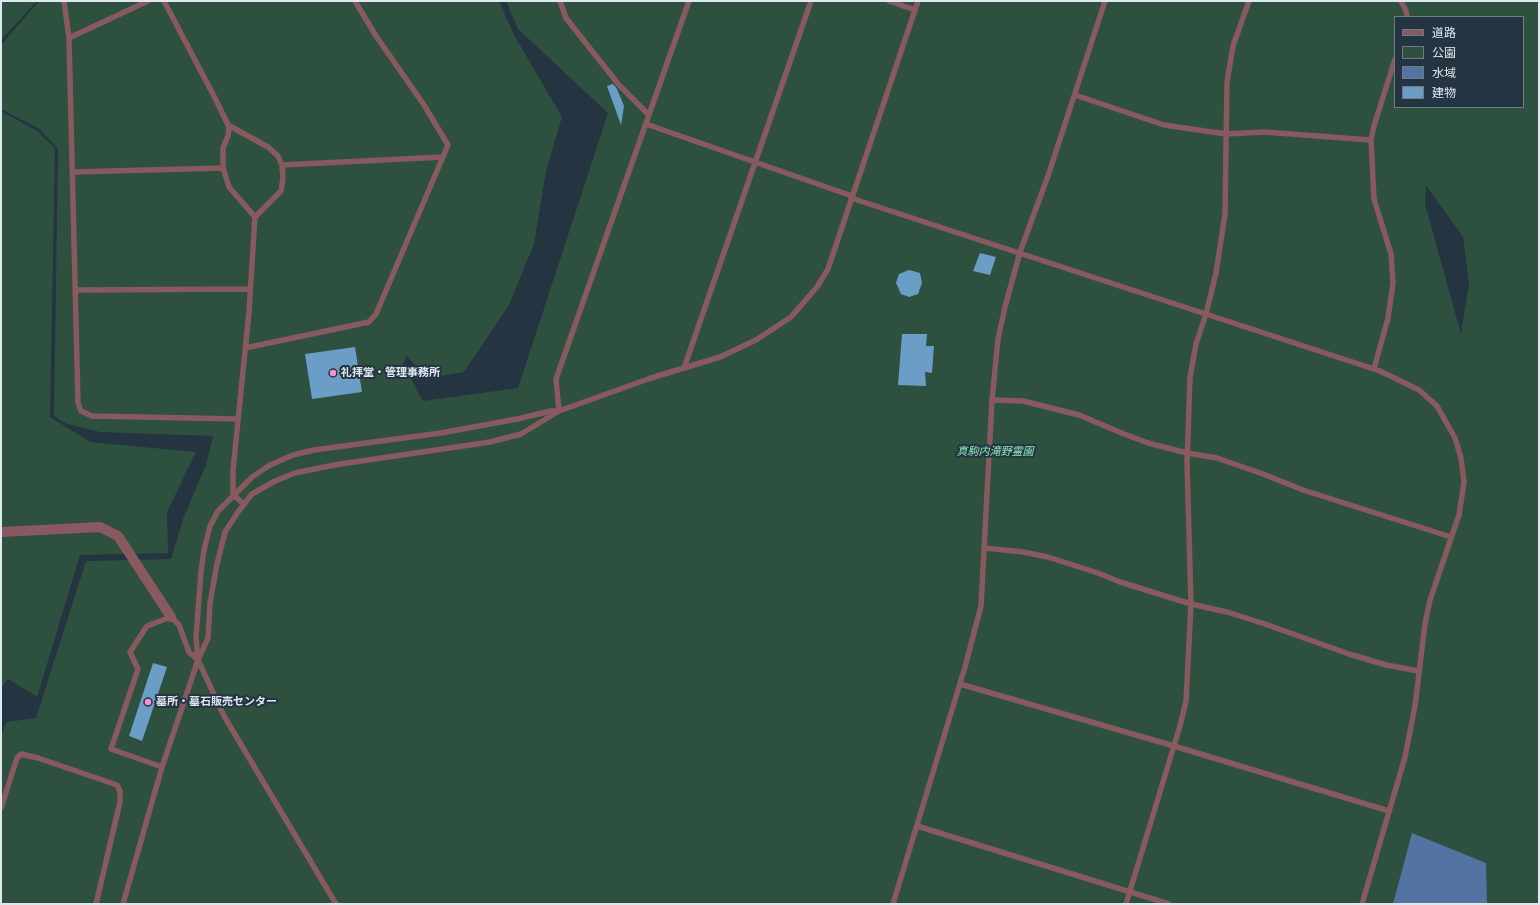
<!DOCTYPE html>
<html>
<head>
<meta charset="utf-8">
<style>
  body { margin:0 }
  #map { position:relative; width:1540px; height:905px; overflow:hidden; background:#243440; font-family:Literata,"Noto Sans JP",serif }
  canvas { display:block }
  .frame { position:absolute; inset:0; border:2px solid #dee8f0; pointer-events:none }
  .legend { position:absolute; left:1394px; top:16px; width:130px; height:92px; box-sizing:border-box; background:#243440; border:1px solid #6e7c86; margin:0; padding:5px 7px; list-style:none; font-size:12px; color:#dee8f0 }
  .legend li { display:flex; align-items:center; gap:8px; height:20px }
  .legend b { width:20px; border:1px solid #6e7c86 }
</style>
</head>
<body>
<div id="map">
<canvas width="1540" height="905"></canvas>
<div class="frame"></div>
<ul class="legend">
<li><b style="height:5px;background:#895962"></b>道路</li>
<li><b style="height:11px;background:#2e503e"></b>公園</li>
<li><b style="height:11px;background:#5374a2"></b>水域</li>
<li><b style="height:11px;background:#6a9ec6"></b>建物</li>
</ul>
</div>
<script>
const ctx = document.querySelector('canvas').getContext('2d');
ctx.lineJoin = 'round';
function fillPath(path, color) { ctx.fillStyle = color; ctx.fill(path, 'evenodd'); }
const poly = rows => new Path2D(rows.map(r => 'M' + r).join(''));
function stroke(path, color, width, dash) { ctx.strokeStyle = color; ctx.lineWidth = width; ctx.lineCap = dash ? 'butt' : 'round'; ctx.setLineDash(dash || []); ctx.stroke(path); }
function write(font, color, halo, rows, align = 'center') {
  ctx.font = font + ' Literata,"Noto Sans JP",serif'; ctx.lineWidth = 4; ctx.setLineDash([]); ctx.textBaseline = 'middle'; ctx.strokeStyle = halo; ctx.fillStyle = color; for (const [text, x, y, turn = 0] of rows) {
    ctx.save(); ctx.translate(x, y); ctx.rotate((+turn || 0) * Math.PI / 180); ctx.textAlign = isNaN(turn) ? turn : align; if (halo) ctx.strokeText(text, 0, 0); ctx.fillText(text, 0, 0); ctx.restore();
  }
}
const green = poly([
  [1,1,37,1,1,40],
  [39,1,499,1,514,35,562,117,546,171,534,244,509,305,464,372,427,378,411,361,407,355,403,364,423,401,518,388,608,113,518,29,506,1,1539,1,1539,904,1,904,1,738,6,722,36,718,86,561,171,559,183,519,206,465,213,436,100,432,67,424,54,416,58,149,40,129,1,109,1,45],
  [1395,17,1523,17,1523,107,1395,107],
  [1426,185,1463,237,1469,283,1461,334,1425,204],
  [1,111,37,131,55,148,50,417,90,442,196,452,167,512,168,553,80,555,37,697,8,679,1,688]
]);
const water = poly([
  [1412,833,1486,863,1487,904,1393,904]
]);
const building = poly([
  [613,84,617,89,624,106,621,125,607,86],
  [980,253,996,257,990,275,973,271],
  [909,270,920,273,922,283,918,294,909,297,901,294,896,283,899,274],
  [902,334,927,334,926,346,934,346,932,373,925,372,926,386,898,385],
  [355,347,362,392,312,399,305,354],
  [153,663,167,667,142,741,129,736]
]);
const service = poly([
  [64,1,69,38],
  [148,1,69,38,78,403,81,411,92,416,238,419],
  [164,1,216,100,229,127,228,136,223,148,223,168,229,187,255,217,249,312,233,470,233,495,244,504],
  [560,1,566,18,619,85,649,115],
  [689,1,556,379,559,411,651,378,720,357,756,340,791,317,817,287,828,269,918,1],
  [889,1,915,10],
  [1401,1,1406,11,1407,17],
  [1075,95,1164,125,1226,134,1264,132,1371,140],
  [646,124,852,196],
  [228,125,268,147,278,156,282,165,283,179,281,191,255,217],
  [282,165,443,157],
  [73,172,223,168],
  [851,198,1380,371,1419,390,1437,406,1455,438,1461,458,1464,482,1459,515,1430,600,1425,624,1415,706,1405,757,1362,904],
  [76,290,250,289],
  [245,348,369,322,376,314,448,145,424,105,376,36,355,1],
  [684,368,811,1],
  [1374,369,1388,318,1393,283,1391,254,1374,199,1371,140,1374,126,1395,59],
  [992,400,1023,401,1079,415,1124,434,1148,443,1187,453,1217,458,1263,474,1303,490,1451,537],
  [985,548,1023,552,1048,557,1098,573,1120,582,1191,604,1227,612,1265,624,1349,654,1386,665,1419,671],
  [960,684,1174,746,1389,811],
  [162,767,111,749,138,669,130,652,147,626,171,617,179,625,189,652,198,660],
  [1,808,17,758,21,754,38,758,117,785,120,791,120,802,96,904],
  [917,826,1169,904],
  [123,904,162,767,198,660,208,638,210,603,217,564,225,532,238,512,252,494,275,481,295,473,334,465,490,442,521,434,559,411,551,411,517,419,441,433,314,450,293,455,270,465,252,477,218,511,210,526,204,550,201,572,196,637,198,660,224,716,336,904],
  [893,904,965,667,981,606,992,400,998,339,1005,307,1020,252,1048,176,1105,1],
  [1126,904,1180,726,1186,701,1191,604,1187,463,1190,377,1196,344,1206,314,1216,273,1225,214,1227,82,1233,46,1249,1]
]);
const minor = poly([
  [1,532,100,527,118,536,171,617]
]);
const markers = [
  [333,373,4,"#f790ce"],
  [148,702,4,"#f790ce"]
];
const poiNames = [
  ["礼拝堂・管理事務所",341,373],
  ["墓所・墓石販売センター",156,702]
];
const parkNames = [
  ["真駒内滝野霊園",995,452]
];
fillPath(green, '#2e503e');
fillPath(water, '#5374a2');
fillPath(building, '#6a9ec6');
stroke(service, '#895962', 5.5);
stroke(minor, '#895962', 10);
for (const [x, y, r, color] of markers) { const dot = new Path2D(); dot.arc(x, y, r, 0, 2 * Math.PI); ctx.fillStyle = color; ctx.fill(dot); stroke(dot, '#243440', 1.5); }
write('bold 11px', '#dee8f0', '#243440', poiNames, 'left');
write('italic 11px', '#8ce8b9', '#243440', parkNames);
</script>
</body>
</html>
